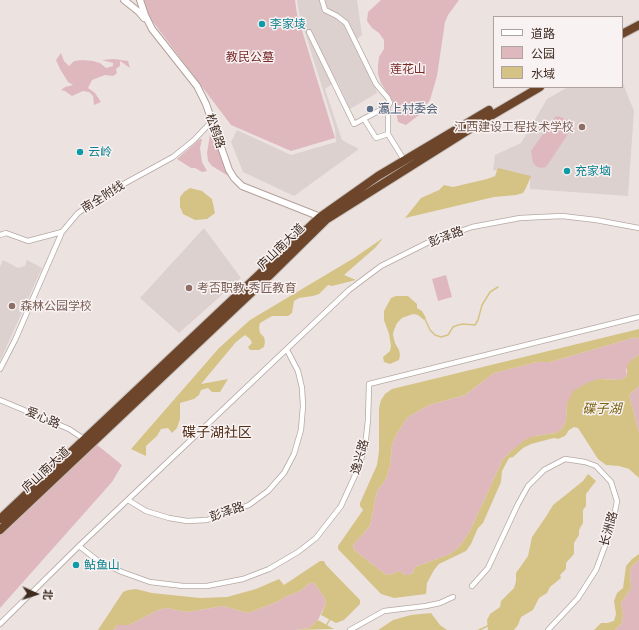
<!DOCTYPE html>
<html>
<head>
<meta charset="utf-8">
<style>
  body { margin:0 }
  #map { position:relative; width:639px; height:630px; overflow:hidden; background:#ece3e1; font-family:Inter,"Noto Sans SC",sans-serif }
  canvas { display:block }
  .legend { position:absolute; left:493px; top:16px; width:130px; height:72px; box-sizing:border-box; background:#f9f2f2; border:1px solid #aea29e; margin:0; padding:5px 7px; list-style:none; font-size:12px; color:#3e2b20 }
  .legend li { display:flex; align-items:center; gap:8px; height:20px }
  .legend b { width:20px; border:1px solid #aea29e }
  .north { position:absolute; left:16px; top:574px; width:40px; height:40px; -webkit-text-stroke:3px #f9f2f2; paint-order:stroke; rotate:93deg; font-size:11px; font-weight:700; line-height:16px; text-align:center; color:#3e2b20 }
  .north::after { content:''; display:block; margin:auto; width:14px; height:18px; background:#3e2b20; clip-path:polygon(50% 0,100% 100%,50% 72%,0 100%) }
</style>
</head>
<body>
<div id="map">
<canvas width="639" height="630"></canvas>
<ul class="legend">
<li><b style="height:5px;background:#fff"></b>道路</li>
<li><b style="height:11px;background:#dfb8bd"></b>公园</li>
<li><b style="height:11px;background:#d5c386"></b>水域</li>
</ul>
<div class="north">北</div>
</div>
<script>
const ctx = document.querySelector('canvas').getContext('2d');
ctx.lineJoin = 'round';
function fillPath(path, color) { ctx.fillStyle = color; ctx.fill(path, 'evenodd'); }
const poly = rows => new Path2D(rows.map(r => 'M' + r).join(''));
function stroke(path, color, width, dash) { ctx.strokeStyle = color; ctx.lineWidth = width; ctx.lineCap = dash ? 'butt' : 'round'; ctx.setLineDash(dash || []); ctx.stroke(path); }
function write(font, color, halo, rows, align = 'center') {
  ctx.font = font + ' Inter,"Noto Sans SC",sans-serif'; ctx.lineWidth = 3; ctx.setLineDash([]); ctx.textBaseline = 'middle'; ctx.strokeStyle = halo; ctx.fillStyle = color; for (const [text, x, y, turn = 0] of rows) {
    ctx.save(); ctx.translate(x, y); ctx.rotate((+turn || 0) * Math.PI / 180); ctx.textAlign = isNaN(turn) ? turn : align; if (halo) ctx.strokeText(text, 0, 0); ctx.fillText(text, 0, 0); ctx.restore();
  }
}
const built = poly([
  [297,0,357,0,362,35,357,39,369,63,377,93,350,109,337,81,325,89,342,140,359,149,294,196,243,172,231,142,237,130,291,155,336,142,335,129,299,13],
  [622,81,634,111,628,196,530,189,530,178,493,170,495,155,521,143,547,99,568,87,622,87],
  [204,228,241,278,179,333,140,298],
  [3,260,18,268,25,266,27,260,42,268,0,361,0,267]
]);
const green = poly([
  [143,0,295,0,297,14,335,138,291,151,231,125,150,18],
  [381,0,459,0,448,15,445,22,437,76,430,100,419,115,406,125,398,122,395,105,381,83,378,74,378,66,379,57,384,49,384,40,379,33,372,28,367,21,368,12],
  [61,53,64,61,69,66,74,61,82,60,93,61,100,63,106,68,113,66,113,63,102,60,114,59,128,61,130,68,120,61,120,66,116,69,117,73,113,76,105,75,92,80,88,88,95,93,101,102,94,105,93,96,89,92,83,91,72,96,65,91,61,90,65,87,73,85,68,82,60,69,56,60],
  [558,116,568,120,570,131,546,167,542,168,537,167,533,163,531,151,555,117],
  [211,128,230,177,212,166,208,161,207,153],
  [200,139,202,139,200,148,202,162,207,171,202,172,195,168,191,168,177,159],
  [446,275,452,297,438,301,432,279],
  [636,337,639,339,639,355,634,358,626,370,627,376,620,380,599,379,567,403,566,421,561,430,555,433,535,436,510,452,503,459,470,531,459,547,450,554,415,567,413,573,409,575,405,575,400,571,389,575,385,574,354,550,353,545,370,526,377,491,386,479,390,466,392,445,397,433,408,417,429,405,465,395,494,373,537,362,550,362],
  [639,386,639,433,629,395],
  [96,444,122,465,112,482,0,608,0,535],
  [639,560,639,630,615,630,622,623,623,615,621,603,631,588,630,572,631,567],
  [311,582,315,584,324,597,326,603,318,620,309,628,296,630,114,630,117,625,129,625,158,610,166,608,187,612,223,606,248,613,277,602,285,597,300,591]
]);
const water = poly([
  [498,168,531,176,526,188,523,193,516,195,494,197,405,218,421,198,439,190,444,185,453,187,487,179,495,176],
  [190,188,202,191,212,199,215,213,207,219,195,220,183,214,180,207,180,197,184,192],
  [383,238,376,247,344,275,356,280,332,286,328,285,319,294,313,296,299,298,294,301,292,313,288,316,272,316,260,323,259,327,260,333,264,337,265,342,264,347,259,350,250,350,248,347,252,343,250,339,245,335,236,342,201,384,228,379,220,392,212,392,208,388,201,390,199,395,194,399,180,403,180,419,177,428,172,433,168,428,161,429,157,436,146,446,146,456,131,449,219,348,250,320,354,258],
  [396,296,408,296,417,304,417,308,422,311,426,318,424,320,418,315,413,314,402,318,397,323,394,330,393,335,395,343,399,350,400,355,399,360,390,364,384,362,383,357,390,351,391,346,389,334,384,320,384,311,391,298],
  [639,329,639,339,636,337,550,362,537,362,494,373,465,395,429,405,408,417,397,433,392,445,390,466,386,479,377,491,370,526,353,545,354,550,385,574,389,575,400,571,405,575,409,575,413,573,415,567,450,554,459,547,470,531,503,459,510,452,526,439,535,436,555,433,561,430,566,421,567,403,573,391,589,382,599,379,620,380,627,376,627,365,634,358,639,355,639,386,629,395,639,433,639,478,629,469,619,466,606,465,598,459,578,428,574,427,569,430,565,436,558,439,554,438,531,444,523,448,513,457,509,458,502,471,501,482,483,523,478,528,471,544,466,551,439,564,434,570,427,583,426,594,394,598,381,594,338,549,338,546,363,510,360,506,360,503,377,465,379,451,379,408,381,400,385,394,392,389],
  [588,474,596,481,586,494,586,506,583,510,583,523,579,530,579,535,574,543,574,554,566,563,566,569,560,575,561,578,550,587,547,593,539,598,533,610,521,617,518,625,514,630,488,630,487,620,490,614,500,607,501,601,514,588,516,581,516,573,528,556,532,537,547,515,553,505,583,481],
  [639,554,639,560,631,567,630,572,631,588,621,603,623,615,622,623,615,630,594,630,601,623,607,623,614,621,616,614,614,601,617,593,623,588,626,566,632,559],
  [320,561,324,561,326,565,360,600,360,604,344,620,336,623,321,615,326,603,324,597,315,584,311,582,300,591,285,597,277,602,248,613,223,606,187,612,166,608,158,610,129,625,117,625,114,630,98,630,123,592,128,590,136,589,152,593,200,598,227,597,256,589,279,579,284,585],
  [431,613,440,625,447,630,378,630,393,620,411,615],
  [318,620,334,629,296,630,309,628]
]);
const stream = poly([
  [424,317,430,330,435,335,441,337,448,335,453,327,458,325,463,324,475,325,478,320,482,305,487,297,490,292,498,287],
  [326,626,330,619],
  [479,630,490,625]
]);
const street = poly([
  [322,0,325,10,337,16,346,23,376,84,388,98,390,103,388,106,388,134,404,160],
  [309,32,354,124,388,106],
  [364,119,376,138,388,134],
  [0,235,6,233,28,241,62,232],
  [0,369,15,340,62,232,78,213,109,192,173,157,194,140,212,121],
  [0,400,69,429,84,439],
  [128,500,146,511,169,518,187,521,207,520,249,505,268,491,284,473,294,454,301,430,303,406,302,388,298,371,287,350],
  [79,546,97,560,122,572,150,582,183,586,207,586,243,579,269,569,298,552,316,538,341,506,357,471,365,447,368,420,369,384,639,317],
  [472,586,488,568,518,504,528,486,544,470,565,459,585,462,596,466,611,482,617,501,612,527,596,570,578,598,548,630],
  [0,624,79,546,349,290,381,266,429,242,472,227,520,218,562,216,596,220,639,228],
  [350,630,384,611,426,606,440,603,453,597]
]);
const secondary = poly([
  [124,0,139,12,144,18],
  [140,0,145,15,152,29,197,86,206,104,229,170,234,178,242,186,323,218]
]);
const highway = poly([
  [622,34,639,25],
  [0,519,320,217,378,176,489,110],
  [0,530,271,274,327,219,489,117,540,87]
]);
const markers = [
  [262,24,4,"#0f9aa8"],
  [370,109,4,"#5c6f8a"],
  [582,127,4,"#8d6e63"],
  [80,152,4,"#0f9aa8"],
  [567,171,4,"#0f9aa8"],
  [189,288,4,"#8d6e63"],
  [12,306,4,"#8d6e63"],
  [76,565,4,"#0f9aa8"]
];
const cultureNames = [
  ["李家堎",270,24],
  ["云岭",88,152],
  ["充家垴",575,171],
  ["鲇鱼山",84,565]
];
const parkNames = [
  ["教民公墓",250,57],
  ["莲花山",408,69]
];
const serviceNames = [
  ["瀛上村委会",378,109]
];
const educationNames = [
  ["江西建设工程技术学校",574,127,"right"],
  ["考否职教·秀匠教育",197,288],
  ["森林公园学校",20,306]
];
const streetNames = [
  ["松鹤路",215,131,71],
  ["南全附线",103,197,-32],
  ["彭泽路",446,237,-21],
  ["庐山南大道",281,247,-44],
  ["爱心路",43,418,23],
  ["逸兴路",360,457,-74],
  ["庐山南大道",46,470,-43],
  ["彭泽路",227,512,-19],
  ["长洲路",609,529,-74]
];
const waterNames = [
  ["碟子湖",602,409]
];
const quarterNames = [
  ["碟子湖社区",217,433]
];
fillPath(built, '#dcd1cf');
fillPath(green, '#dfb8bd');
fillPath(water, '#d5c386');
stroke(stream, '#d5c386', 1.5);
stroke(street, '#b4a8a3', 6);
stroke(secondary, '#b3a099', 8);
stroke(highway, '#c5bfbc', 10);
stroke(street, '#fff', 4.5);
stroke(secondary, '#fff', 6);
stroke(highway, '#6c452a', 8);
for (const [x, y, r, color] of markers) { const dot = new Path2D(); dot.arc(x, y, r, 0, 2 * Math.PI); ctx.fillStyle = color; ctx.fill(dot); stroke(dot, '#f9f2f2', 1.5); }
write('12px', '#0d838f', '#f9f2f2', cultureNames, 'left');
write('12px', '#772928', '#f9f2f2', parkNames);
write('12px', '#4e5e75', '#f9f2f2', serviceNames, 'left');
write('12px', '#785e54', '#f9f2f2', educationNames, 'left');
write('12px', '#3e2b20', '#f9f2f2', streetNames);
write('italic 13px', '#7d6717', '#f9f2f2', waterNames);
write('14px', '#512f1b', '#f9f2f2', quarterNames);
</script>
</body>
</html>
